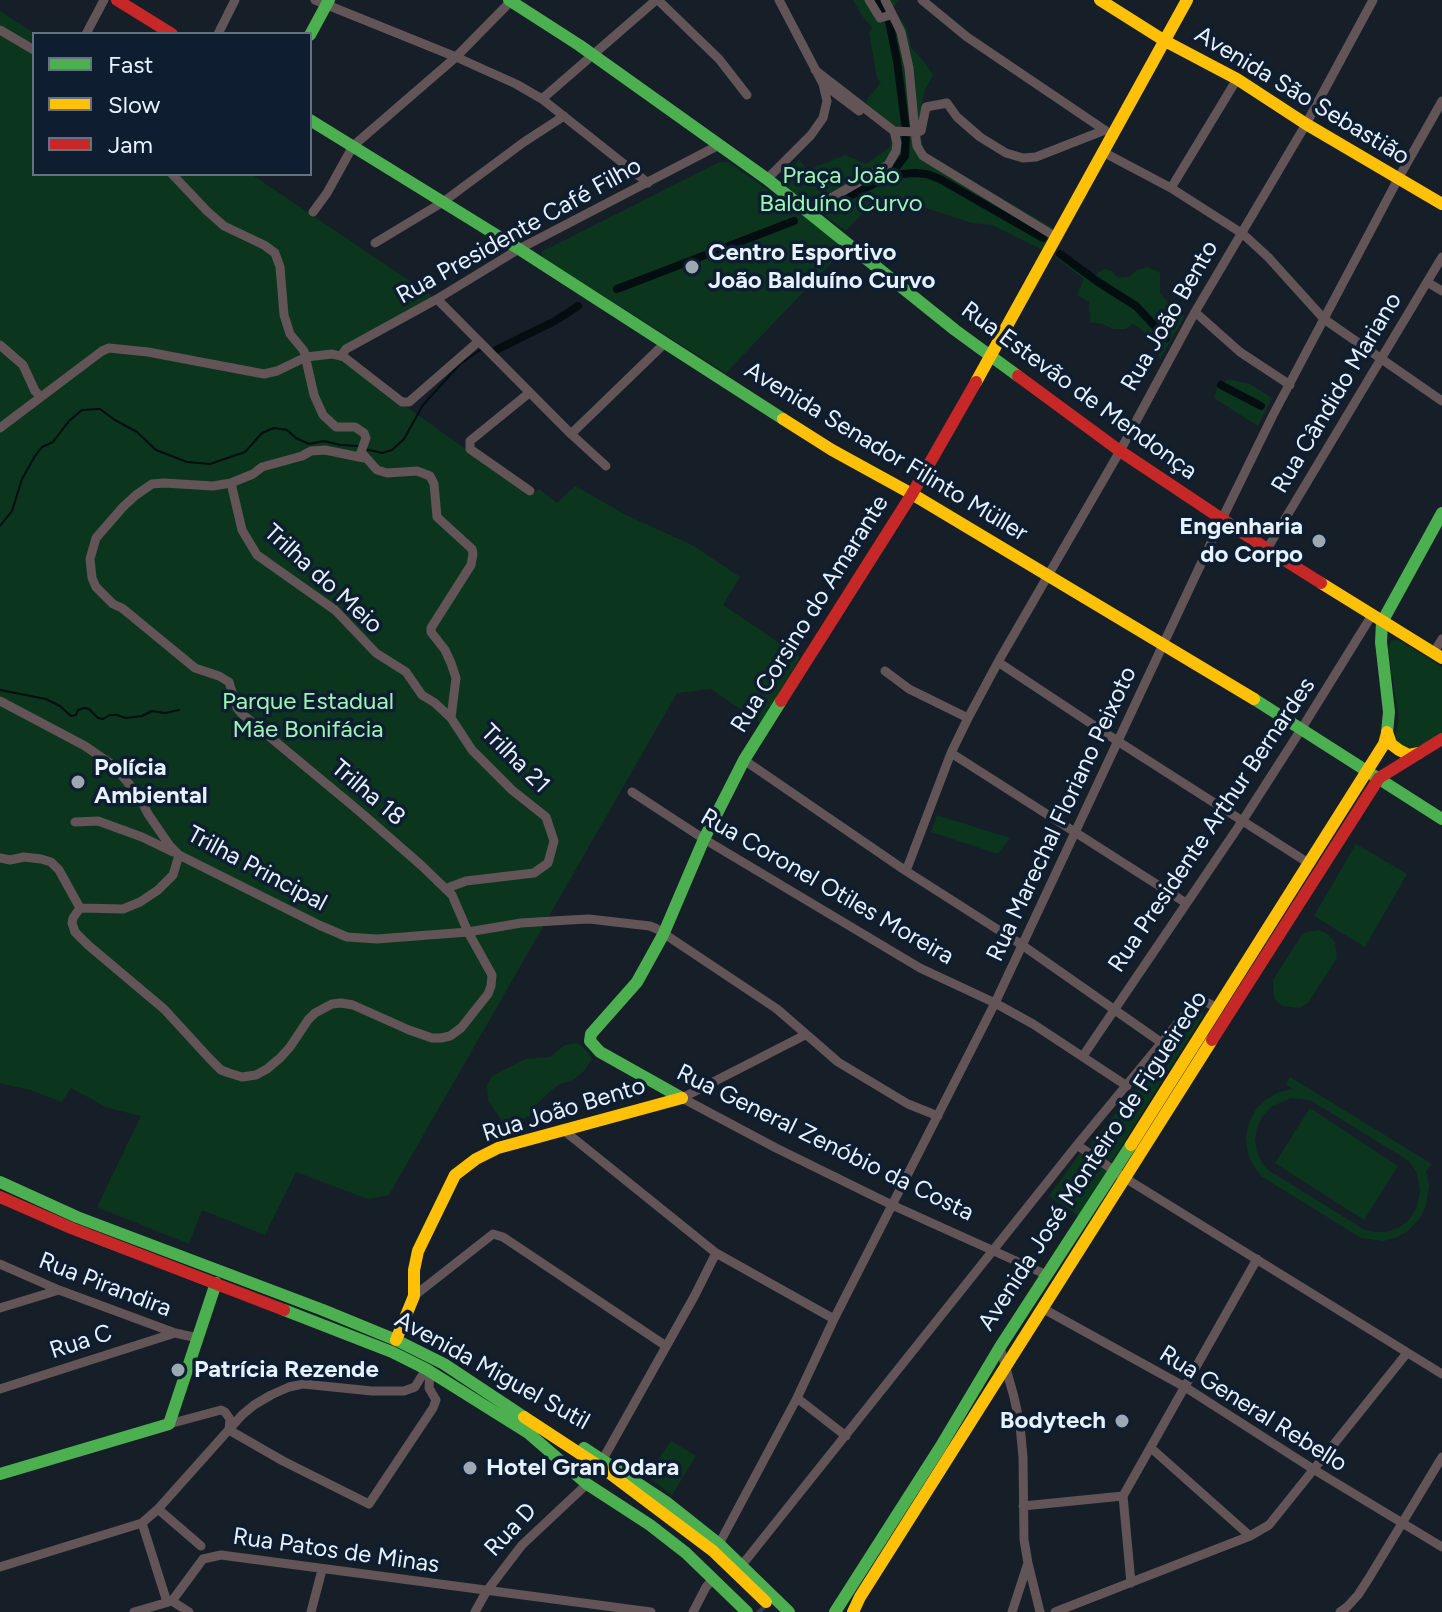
<!DOCTYPE html>
<html>
<head>
<meta charset="utf-8">
<style>
  body { margin:0 }
  #map { position:relative; width:1442px; height:1612px; overflow:hidden; background:#161f28; font-family:Figtree,sans-serif }
  canvas { display:block }
  .legend { position:absolute; left:32px; top:32px; width:280px; height:144px; box-sizing:border-box; background:#0e1e30; border:2px solid #647282; margin:0; padding:10px 14px; list-style:none; font-size:24px; color:#e6f1fe }
  .legend li { display:flex; align-items:center; gap:16px; height:40px }
  .legend b { width:40px; border:2px solid #647282 }
</style>
</head>
<body>
<div id="map">
<canvas width="1442" height="1612"></canvas>
<ul class="legend">
<li><b style="height:10px;background:#4caf50"></b>Fast</li>
<li><b style="height:10px;background:#ffc107"></b>Slow</li>
<li><b style="height:10px;background:#c62828"></b>Jam</li>
</ul>
</div>
<script>
const ctx = document.querySelector('canvas').getContext('2d');
ctx.lineJoin = 'round';
function fillPath(path, color) { ctx.fillStyle = color; ctx.fill(path, 'evenodd'); }
const poly = rows => new Path2D(rows.map(r => 'M' + r).join(''));
function stroke(path, color, width, dash) { ctx.strokeStyle = color; ctx.lineWidth = width; ctx.lineCap = dash ? 'butt' : 'round'; ctx.setLineDash(dash || []); ctx.stroke(path); }
function write(font, color, halo, rows, align = 'center') {
  ctx.font = font + ' Figtree,sans-serif'; ctx.lineWidth = 7; ctx.setLineDash([]); ctx.textBaseline = 'middle'; ctx.strokeStyle = halo; ctx.fillStyle = color; for (const [text, x, y, turn = 0] of rows) {
    ctx.save(); ctx.translate(x, y); ctx.rotate((+turn || 0) * Math.PI / 180); ctx.textAlign = isNaN(turn) ? turn : align; if (halo) ctx.strokeText(text, 0, 0); ctx.fillText(text, 0, 0); ctx.restore();
  }
}
const green = poly([
  [853,0,899,0,893,8,907,28,911,47,925,63,933,75,924,92,919,126,924,153,1053,228,1043,250,992,225,972,223,902,200,875,200,846,231,795,194,780,180,799,160,808,170,845,155,866,164,890,147,893,125,865,103,881,82,877,78,869,32,873,28,865,20],
  [0,11,35,34,34,174,251,174,435,298,333,354,531,496,539,489,557,503,575,486,626,515,694,546,740,577,723,605,800,657,762,724,711,689,677,693,389,1195,368,1199,296,1172,265,1235,202,1210,189,1244,97,1207,141,1116,108,1108,71,1088,62,1102,30,1090,0,1083],
  [720,162,728,162,847,246,726,373,543,258,541,252],
  [1058,250,1093,276,1104,269,1111,271,1118,278,1129,277,1137,270,1148,267,1160,273,1160,293,1170,305,1185,316,1160,359,1158,351,1142,330,1133,324,1125,329,1114,329,1102,324,1090,322,1089,302,1077,295,1084,279,1054,256],
  [1228,379,1250,384,1272,398,1258,426,1214,398,1217,389],
  [1395,640,1399,640,1442,667,1442,733,1413,750,1396,743,1395,736,1399,720,1388,649,1391,641],
  [937,815,1010,838,998,854,931,832],
  [1356,844,1407,874,1365,947,1314,916],
  [1318,930,1326,933,1335,942,1337,958,1308,1003,1299,1008,1282,1006,1274,998,1273,980,1303,933],
  [1200,1012,1204,1012,1204,1014,1112,1161,1109,1161,1091,1148,1092,1142],
  [578,1043,586,1050,592,1058,585,1070,573,1080,560,1084,548,1093,539,1102,529,1116,516,1122,502,1121,488,1100,487,1086,492,1076,526,1059,550,1057,565,1045],
  [1290,1077,1432,1164,1426,1171,1429,1186,1426,1206,1420,1218,1408,1231,1397,1237,1384,1241,1361,1238,1261,1176,1257,1171,1249,1158,1247,1147,1246,1136,1249,1123,1256,1109,1265,1100,1279,1092,1293,1089,1286,1084],
  [1291,1098,1310,1100,1409,1161,1417,1173,1420,1190,1417,1207,1408,1221,1398,1228,1387,1232,1375,1232,1365,1230,1268,1170,1262,1163,1257,1152,1255,1140,1257,1128,1262,1117,1271,1107],
  [1310,1108,1398,1166,1364,1220,1275,1163],
  [1080,1153,1108,1172,1079,1216,1049,1196],
  [671,1441,696,1456,672,1495,647,1476]
]);
const stream = poly([
  [365,449,382,453,392,450,404,439,423,405,460,364,480,350],
  [0,526,12,511,22,479,35,456,42,447,53,442,69,421,82,410,100,409,115,420,137,432,156,450,187,462,210,464,245,452,262,433,274,428,287,430,296,438,309,444,324,441,340,445,359,446],
  [0,690,46,699,60,706,71,716,76,715,78,710,84,708,89,709,98,718,103,719,110,715,117,715,126,718,142,716,152,711,165,713,179,710]
]);
const canal = poly([
  [878,0,889,21,897,61,906,130,905,156,891,174],
  [823,210,891,175,915,173,927,174,940,179,1043,238],
  [1060,254,1098,282,1136,306,1166,338],
  [617,289,794,221],
  [496,350,555,321,578,306],
  [1221,385,1261,406]
]);
const highwayTunnel = poly([
  [759,1609,762,1612]
]);
const street = poly([
  [315,0,456,57,516,84,542,99,648,183],
  [658,0,719,59,747,95],
  [869,0,880,18,891,15],
  [885,0,901,32,909,68,915,132],
  [922,0,967,37,1106,131],
  [0,30,34,50],
  [86,34,104,0],
  [218,34,235,0],
  [823,84,859,111],
  [542,99,656,0],
  [894,131,915,132,917,146,923,156,1056,237],
  [915,132,921,131,926,107,947,103,957,117,980,137,1006,153,1023,158,1036,157,1105,130],
  [1103,152,1171,188,1243,234,1268,257,1324,319,1442,401],
  [172,174,207,211,224,226,264,245,275,253,280,267,284,315,290,334,304,351,314,395,323,415,336,427,355,427,364,433,366,438,361,452,377,470,387,473,417,471,430,476,434,484,437,517,472,549,473,554,471,565,431,628,431,632,445,650,451,663,456,678,451,718],
  [767,179,811,135,823,118,827,101,823,84,779,0],
  [1171,188,1237,79],
  [313,212,327,193,353,146,456,57,512,0],
  [807,212,888,165,896,151,897,143,894,131,815,70],
  [375,243,443,202,524,142,564,116],
  [1427,282,1442,291],
  [437,299,571,434,606,466],
  [1195,312,1240,352,1290,385],
  [0,345,23,365,35,391,41,397],
  [344,357,343,353,346,349,437,299,519,249,719,145],
  [529,393,470,441,470,449,530,491],
  [0,428,102,351,109,348,148,352,264,374,277,371,306,357,332,354,344,357,402,402,409,402,479,341],
  [571,434,665,343],
  [231,483,242,530,257,555,335,610,376,653,406,672,422,695,435,703,451,718,472,750,512,790,546,817,554,841,548,863,534,873,466,881,450,887,447,890],
  [1267,549,1442,257],
  [1434,652,1442,639],
  [998,662,1119,742,1310,864],
  [885,671,909,689,968,718],
  [0,701,85,746,114,766,139,796,148,814,170,846,179,855,319,925,347,937,377,939,468,932,521,923,569,920,589,919,650,926,657,929,777,1009,838,1062,908,1104,938,1116],
  [951,753,1186,903],
  [744,760,906,871,1022,945,1162,1043],
  [632,792,704,839,920,968,995,1003,1033,1024,1127,1086],
  [75,822,98,821,142,837,173,852],
  [179,855,173,875,158,890,140,902,123,909,80,908,73,918,72,923,75,932,88,945,164,1009,209,1058,221,1070,229,1073,242,1077,256,1075,267,1069,280,1058,290,1047,308,1020,315,1013,332,1004,341,1003,353,1005,409,1030,432,1038,441,1038,450,1036,461,1028,488,994,491,986,492,975,468,932,452,895,422,866,359,811,241,713,237,708,229,682,219,676,195,668,122,608,113,604,96,587,92,578,90,559,96,538,123,507,136,495,152,484,164,483,213,486,231,483,253,474,262,467,302,456,311,451,325,450,364,458],
  [0,858,10,860,24,857,41,859,51,862,59,870,80,908],
  [906,871,951,753,968,718,998,662,1120,451,1195,312,1306,124,1373,0],
  [1083,1056,1243,820,1302,728,1372,615],
  [682,1098,776,1148,892,1205,1047,1275],
  [682,1098,805,1035],
  [562,1129,716,1253,834,1319],
  [1077,1145,1125,1178,1442,1374],
  [0,1264,59,1290,175,1333,198,1338],
  [414,1296,493,1234,503,1237,666,1346],
  [0,1308,59,1290],
  [1042,1308,1185,1387,1313,1469,1442,1547],
  [1000,1347,1014,1397,1020,1425,1023,1457,1024,1540,1028,1563,1040,1612],
  [0,1389,175,1333],
  [797,1398,846,1436],
  [169,1424,221,1410,225,1412,230,1419,229,1430],
  [229,1430,283,1461,369,1504,433,1408,436,1400,429,1388,430,1372],
  [1151,1448,1250,1536],
  [603,1459,695,1295,716,1253],
  [1123,1496,1131,1583],
  [1023,1506,1123,1496,1257,1259],
  [158,1509,201,1546],
  [142,1523,167,1602],
  [719,1544,797,1398,834,1319,995,1003,1222,519,1273,415,1398,179,1442,101],
  [742,1565,1077,1145,1191,1007,1202,1002,1208,1003,1217,1008],
  [0,1567,142,1523,158,1509,242,1415,254,1405,271,1395,289,1387,303,1384,372,1391,404,1391,415,1387,426,1369],
  [172,1601,189,1612],
  [134,1612,172,1601,203,1559,221,1555,651,1612],
  [311,1612,322,1570],
  [475,1612,486,1592,522,1545,587,1484],
  [693,1612,706,1587,713,1579],
  [1012,1612,1028,1563],
  [1055,1612,1250,1536,1269,1525,1407,1353],
  [1340,1612,1347,1607,1358,1595,1369,1578,1442,1457]
]);
const fast = poly([
  [509,0,579,45,767,179,955,330,1018,376],
  [310,35,329,0],
  [310,120,519,249,783,419],
  [1254,699,1442,819],
  [1387,733,1389,712,1381,642,1382,622,1442,513],
  [682,1098,600,1052,590,1041,591,1034,637,982,663,935,704,839,744,760,781,701],
  [0,1182,77,1217,323,1310,396,1340,444,1364,524,1417],
  [284,1310,392,1352,426,1369,533,1436],
  [526,1431,587,1484,650,1525,686,1553,747,1612],
  [584,1448,666,1502,719,1544,789,1612],
  [0,1474,169,1424,216,1283],
  [835,1612,941,1446,1000,1347,1131,1145]
]);
const slow = poly([
  [1100,0,1165,41,1237,79,1306,124,1442,204],
  [976,382,1187,0],
  [783,419,832,450,912,494,1254,699],
  [1321,583,1442,658],
  [1387,732,1391,744,1399,750,1409,755,1419,753],
  [1131,1145,1384,744,1387,733],
  [396,1340,414,1296,414,1270,418,1251,455,1175,476,1159,498,1148,682,1098],
  [524,1417,608,1472,713,1551,766,1602],
  [853,1612,860,1597,1212,1040]
]);
const jam = poly([
  [117,0,172,34],
  [1018,376,1120,451,1267,549,1321,583],
  [781,701,912,494,976,382],
  [1212,1040,1379,778,1442,739],
  [0,1197,71,1228,284,1310]
]);
const markers = [
  [692,267,8,"#9da8b3"],
  [1319,541,8,"#9da8b3"],
  [78,782,8,"#9da8b3"],
  [178,1370,8,"#9da8b3"],
  [1122,1421,8,"#9da8b3"],
  [470,1468,8,"#9da8b3"]
];
const streetNames = [
  ["Avenida São Sebastião",1302,96,31],
  ["Rua Presidente Café Filho",519,231,-29],
  ["Rua João Bento",1170,316,-60],
  ["Rua Estevão de Mendonça",1079,391,36],
  ["Rua Cândido Mariano",1337,393,-59],
  ["Avenida Senador Filinto Müller",886,452,31],
  ["Trilha do Meio",323,579,42],
  ["Rua Corsino do Amarante",810,614,-58],
  ["Trilha 21",515,759,45],
  ["Trilha 18",368,793,40],
  ["Rua Marechal Floriano Peixoto",1062,814,-65],
  ["Rua Presidente Arthur Bernardes",1212,825,-56],
  ["Trilha Principal",257,869,28],
  ["Rua Coronel Otiles Moreira",827,887,30],
  ["Rua João Bento",564,1110,-17],
  ["Rua General Zenóbio da Costa",825,1143,26],
  ["Avenida José Monteiro de Figueiredo",1093,1161,-57],
  ["Rua Pirandira",105,1285,21],
  ["Rua C",81,1342,-18],
  ["Avenida Miguel Sutil",492,1371,29],
  ["Rua General Rebello",1253,1409,32],
  ["Rua D",511,1530,-47],
  ["Rua Patos de Minas",336,1551,8]
];
const parkNames = [
  ["Praça João",841,176],
  ["Balduíno Curvo",841,204],
  ["Parque Estadual",308,702],
  ["Mãe Bonifácia",308,730]
];
const poiNames = [
  ["Centro Esportivo",708,253],
  ["João Balduíno Curvo",708,281],
  ["Engenharia",1303,527,"right"],
  ["do Corpo",1303,555,"right"],
  ["Polícia",94,768],
  ["Ambiental",94,796],
  ["Patrícia Rezende",194,1370],
  ["Bodytech",1106,1421,"right"],
  ["Hotel Gran Odara",486,1468]
];
fillPath(green, '#0c351e');
stroke(stream, '#040e11', 2);
stroke(canal, '#040e11', 8);
stroke(highwayTunnel, '#353e48', 16, [16, 8]);
stroke(street, '#625457', 9);
stroke(fast, '#4caf50', 12);
stroke(slow, '#ffc107', 12);
stroke(jam, '#c62828', 12);
for (const [x, y, r, color] of markers) { const dot = new Path2D(); dot.arc(x, y, r, 0, 2 * Math.PI); ctx.fillStyle = color; ctx.fill(dot); stroke(dot, '#0e1e30', 3); }
write('24px', '#e6f1fe', '#0e1e30', streetNames);
write('24px', '#9bf6b3', '#0e1e30', parkNames);
write('bold 24px', '#e6f1fe', '#0e1e30', poiNames, 'left');
</script>
</body>
</html>
